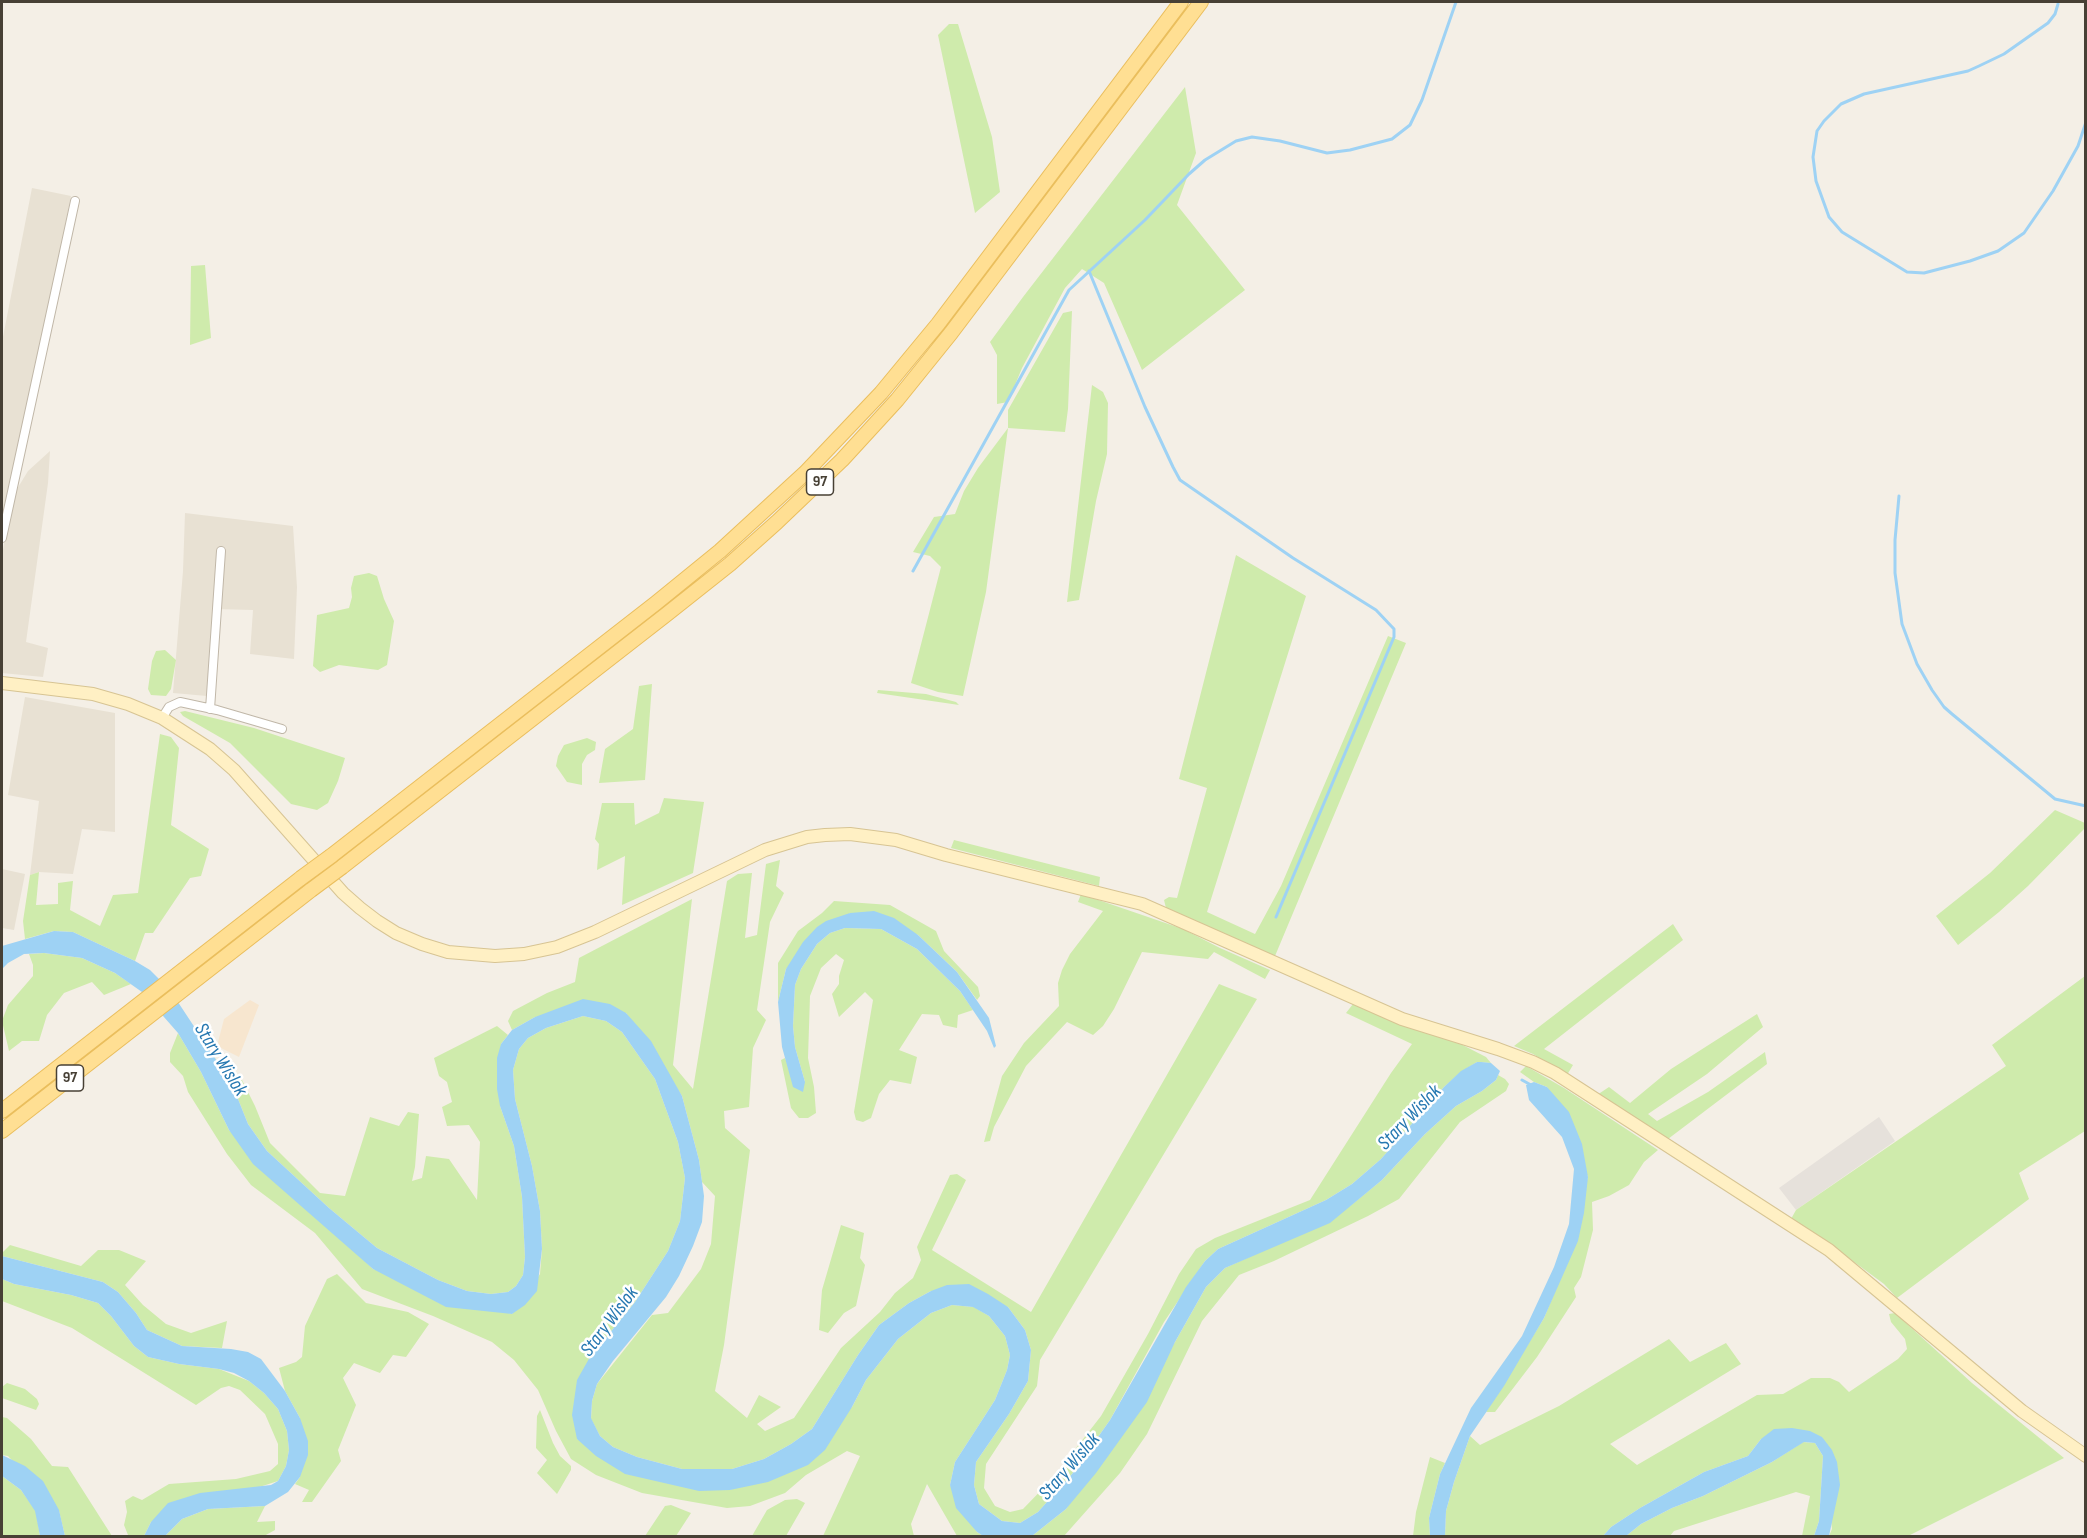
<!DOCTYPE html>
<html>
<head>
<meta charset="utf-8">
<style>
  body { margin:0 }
  #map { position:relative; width:2087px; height:1538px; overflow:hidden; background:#f4efe6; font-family:"Sofia Sans Condensed",sans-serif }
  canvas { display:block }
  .frame { position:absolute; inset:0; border:3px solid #474035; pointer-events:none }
</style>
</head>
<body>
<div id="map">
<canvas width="2087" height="1538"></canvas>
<div class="frame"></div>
</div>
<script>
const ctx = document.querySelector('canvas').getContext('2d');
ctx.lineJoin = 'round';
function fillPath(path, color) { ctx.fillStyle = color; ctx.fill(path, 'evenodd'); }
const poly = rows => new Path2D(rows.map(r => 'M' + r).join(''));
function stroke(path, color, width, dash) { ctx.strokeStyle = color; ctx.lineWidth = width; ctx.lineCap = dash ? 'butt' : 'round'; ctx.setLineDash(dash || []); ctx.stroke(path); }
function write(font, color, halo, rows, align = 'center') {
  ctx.font = font + ' "Sofia Sans Condensed",sans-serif'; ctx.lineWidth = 5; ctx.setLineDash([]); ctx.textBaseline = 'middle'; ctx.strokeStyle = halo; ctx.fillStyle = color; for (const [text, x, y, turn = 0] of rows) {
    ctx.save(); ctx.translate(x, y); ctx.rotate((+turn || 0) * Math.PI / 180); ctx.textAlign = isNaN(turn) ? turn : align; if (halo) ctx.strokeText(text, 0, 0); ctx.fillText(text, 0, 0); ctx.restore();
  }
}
const residential = poly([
  [32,188,71,196,47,315,2,516,2,342],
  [50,451,48,483,26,642,48,648,43,677,2,673,2,555,8,522,17,489,28,471],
  [185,513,293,526,297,587,294,659,250,654,253,610,214,609,207,696,173,693,183,571],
  [25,697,115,713,115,832,82,829,73,874,39,872,30,875,39,801,8,795],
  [2,869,25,874,14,930,2,928]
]);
const commercial = poly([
  [250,1000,259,1005,239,1057,217,1046,224,1019]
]);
const industrial = poly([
  [1879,1117,1895,1141,1796,1210,1779,1188]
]);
const green = poly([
  [949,24,958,24,992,137,1000,192,975,213,938,35],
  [1185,87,1196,153,1177,205,1245,290,1142,370,1104,283,1082,269,1065,288,1022,368,1008,402,997,404,997,355,990,342,1023,297],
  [205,265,211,338,190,345,191,266],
  [1072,311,1068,409,1065,432,1008,428,986,592,963,696,938,692,911,683,941,567,930,556,913,552,934,517,955,514,964,491,978,468,1008,428,1008,410,1063,313],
  [1092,385,1103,392,1108,403,1107,454,1096,501,1079,600,1067,602],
  [1236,555,1306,596,1207,912,1255,934,1281,886,1388,636,1406,643,1275,956,1166,908,1164,900,1169,897,1177,898,1207,788,1179,779],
  [369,573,377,576,384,599,394,621,387,665,378,670,339,665,320,672,313,666,317,615,349,608,352,597,351,588,354,576],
  [165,650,176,660,171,689,166,696,151,695,148,689,152,661,156,651],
  [652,684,645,780,599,783,605,749,633,729,639,686],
  [878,690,926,694,956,702,959,705,877,693],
  [185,711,254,728,345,758,338,781,328,803,317,810,291,804,230,743,183,716,180,712],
  [160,734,171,737,179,748,171,825,209,849,201,876,190,878,153,933,145,933,135,961,73,932,54,931,25,939,23,921,30,875,39,872,36,905,58,904,58,883,73,881,70,910,100,926,113,895,138,893],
  [587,738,596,742,595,750,587,755,582,764,582,785,567,782,556,766,558,756,564,745],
  [664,798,704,802,693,873,622,905,625,856,597,870,599,844,595,839,602,803,634,803,635,825,659,813],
  [2055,810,2085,823,2085,828,2028,886,1999,912,1958,945,1936,916,1990,873],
  [954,840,1100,877,1099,886,951,848],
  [780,860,776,886,784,893,770,922,757,1010,766,1020,753,1048,749,1107,724,1111,725,1128,750,1150,724,1345,715,1391,747,1418,759,1395,781,1407,757,1424,765,1431,794,1418,841,1348,880,1312,895,1293,913,1278,921,1260,917,1247,950,1175,957,1174,966,1180,932,1250,1031,1312,1219,984,1257,999,1040,1360,1037,1386,986,1464,984,1488,995,1506,1010,1512,1023,1509,1052,1479,1101,1416,1148,1334,1179,1274,1196,1249,1215,1238,1310,1200,1391,1073,1412,1044,1346,1013,1353,1004,1425,1032,1447,1037,1486,1057,1491,1063,1477,1062,1461,1072,1444,1087,1381,1159,1352,1184,1326,1200,1218,1249,1205,1261,1164,1322,1110,1420,1072,1474,1038,1512,1020,1523,1002,1521,979,1504,974,1485,976,1462,1009,1414,1028,1381,1031,1350,1025,1330,1008,1307,931,1291,909,1303,879,1325,858,1355,812,1429,791,1444,764,1459,732,1469,682,1469,637,1457,613,1447,600,1436,591,1419,592,1401,597,1384,652,1315,668,1313,701,1269,711,1244,715,1196,702,1182,699,1160,682,1096,626,1013,535,1017,512,1030,508,1021,513,1011,547,993,575,982,579,958,692,899,673,1065,693,1089,727,881,738,874,752,873,745,938,757,935,766,864],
  [1081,894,1183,929,1220,948,1270,970,1265,979,1214,952,1208,959,1142,952,1114,1009,1103,1026,1093,1035,1067,1022,1026,1066,994,1127,990,1141,984,1142,1002,1076,1024,1043,1059,1006,1058,983,1062,970,1070,954,1103,911,1078,902],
  [834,901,890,905,936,931,944,951,978,987,980,996,977,1000,957,972,918,935,850,913,786,969,778,1002,778,963,798,931,822,913],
  [1673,924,1683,940,1544,1049,1573,1065,1567,1075,1533,1054,1514,1046],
  [845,928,881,929,917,949,960,991,973,1010,958,1015,957,1028,943,1025,939,1015,922,1014,899,1050,917,1057,911,1084,890,1080,879,1094,871,1118,863,1122,856,1120,854,1112,873,1000,865,992,839,1017,832,994,839,984,839,976,844,960,836,954,821,968,810,996,808,1058,814,1087,816,1113,808,1118,799,1118,791,1108,781,1060,785,1058,788,1065,805,1082,795,1047,793,1026,795,985,801,969,817,944,830,933],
  [44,953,82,958,115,973,131,984,104,995,92,982,64,993,47,1015,39,1041,22,1041,9,1051,2,1021,8,1005,33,976,33,965,29,954],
  [2085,976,2085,1131,2019,1173,2029,1199,1897,1298,1884,1284,1827,1242,1791,1219,1796,1210,2006,1066,1992,1045],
  [1757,1014,1763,1027,1707,1074,1648,1114,1657,1121,1708,1092,1765,1052,1767,1064,1668,1139,1597,1095,1609,1087,1630,1103,1671,1069],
  [583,1016,606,1021,622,1032,655,1079,678,1142,685,1178,680,1221,668,1251,635,1302,590,1357,577,1439,730,1490,852,1407,866,1380,898,1339,931,1313,952,1305,974,1307,989,1316,1005,1336,1010,1355,1007,1370,995,1400,955,1462,950,1485,977,1532,983,1536,957,1536,927,1484,911,1524,914,1536,823,1536,860,1456,847,1451,806,1475,785,1493,750,1506,727,1508,642,1493,596,1475,571,1459,556,1431,538,1390,514,1360,492,1342,433,1316,362,1289,315,1233,251,1185,227,1154,188,1092,183,1076,170,1062,170,1053,178,1033,201,1072,229,1130,373,1269,512,1314,540,1274,542,1249,540,1211,532,1166,515,1099,513,1070,519,1049,528,1038,546,1028],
  [497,1026,508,1035,501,1044,500,1106,514,1146,522,1197,525,1257,523,1275,516,1286,508,1292,491,1294,467,1291,438,1280,377,1248,329,1208,267,1151,248,1124,232,1084,211,1052,233,1083,242,1080,255,1106,270,1143,320,1193,345,1196,370,1117,399,1126,408,1112,419,1114,415,1167,412,1181,422,1178,426,1156,449,1159,477,1200,480,1142,469,1125,447,1126,442,1107,452,1102,447,1082,439,1076,434,1058],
  [1526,1066,1564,1088,1658,1150,1644,1162,1629,1185,1609,1196,1592,1202,1593,1230,1581,1277,1574,1288,1576,1297,1537,1357,1495,1412,1486,1412,1544,1318,1558,1284,1588,1177,1547,1087,1534,1082,1520,1072],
  [1498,1075,1505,1079,1509,1084,1506,1091,1460,1122,1399,1199,1368,1216,1274,1261,1239,1275,1202,1321,1147,1434,1120,1473,1064,1536,1032,1536,1066,1509,1175,1342,1206,1287,1225,1268,1269,1248,1350,1206,1382,1180,1425,1134,1456,1106,1482,1091,1496,1080],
  [841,1225,864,1233,860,1258,865,1265,856,1306,844,1313,828,1333,819,1330,822,1290],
  [10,1245,81,1266,98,1250,119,1250,146,1261,125,1285,143,1305,166,1324,191,1333,227,1321,222,1348,182,1346,147,1330,136,1313,118,1292,103,1282,2,1256,2,1253],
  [337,1274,366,1303,408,1312,429,1324,406,1357,393,1355,380,1373,354,1363,343,1378,356,1405,338,1450,341,1461,312,1502,302,1502,309,1490,295,1484,300,1477,300,1418,285,1391,279,1368,296,1362,302,1357,305,1326,327,1279],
  [2,1279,14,1284,71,1295,98,1303,111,1316,134,1346,148,1357,179,1364,219,1369,249,1381,264,1393,278,1409,287,1431,289,1450,286,1466,278,1481,151,1522,144,1536,118,1536,128,1535,124,1525,127,1512,125,1501,133,1496,142,1500,169,1484,236,1479,270,1471,278,1464,278,1444,265,1414,240,1390,229,1386,221,1388,196,1405,72,1328,2,1301],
  [1895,1313,1972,1383,2064,1458,1908,1536,1829,1536,1832,1529,1822,1437,1761,1439,1748,1456,1704,1472,1640,1508,1611,1527,1603,1536,1445,1536,1446,1511,1454,1482,1470,1436,1480,1445,1559,1406,1669,1339,1690,1362,1726,1343,1741,1364,1610,1444,1637,1465,1757,1395,1783,1394,1811,1378,1830,1378,1839,1382,1849,1392,1898,1359,1907,1349,1905,1339,1891,1322,1889,1314],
  [7,1383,25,1389,37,1399,39,1404,36,1410,2,1398,2,1387],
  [540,1410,553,1443,560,1456,571,1466,571,1470,557,1494,537,1473,547,1460,536,1448,537,1416],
  [2,1417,7,1418,31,1439,52,1466,68,1467,112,1536,65,1536,59,1511,8,1456,2,1455],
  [1803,1442,1815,1443,1823,1456,1819,1521,1814,1536,1802,1536,1810,1496,1796,1492,1674,1531,1670,1536,1626,1536,1641,1524,1672,1508,1703,1496,1772,1462],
  [1430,1457,1445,1463,1440,1474,1429,1518,1430,1536,1413,1536,1416,1512],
  [2,1476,21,1490,36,1511,40,1536,2,1536],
  [797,1499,805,1503,786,1536,752,1536,767,1510,785,1500],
  [671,1505,691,1513,676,1536,645,1536,665,1506],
  [265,1506,257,1522,275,1521,275,1530,264,1536,165,1536,182,1519,208,1509]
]);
const water = poly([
  [874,911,894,918,918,935,957,972,989,1018,996,1046,994,1048,987,1031,960,991,917,949,881,929,845,928,830,933,817,944,801,969,795,985,793,1026,795,1047,805,1082,803,1092,793,1087,782,1047,778,1002,786,969,803,942,817,927,826,921,850,913],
  [54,931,73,932,135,961,150,970,170,990,232,1084,248,1124,267,1151,329,1208,377,1248,438,1280,467,1291,491,1294,508,1292,516,1286,523,1275,525,1257,522,1197,514,1146,500,1106,497,1089,497,1058,501,1044,512,1030,535,1017,583,999,610,1004,626,1013,651,1041,682,1096,699,1160,704,1196,702,1222,693,1246,679,1276,666,1297,613,1361,597,1384,592,1401,591,1418,600,1436,613,1447,637,1457,682,1469,732,1469,764,1459,791,1444,812,1429,858,1355,879,1325,909,1303,931,1291,947,1285,969,1284,988,1294,1008,1307,1025,1330,1031,1350,1028,1381,1009,1414,976,1462,974,1485,979,1504,1002,1521,1020,1523,1038,1512,1072,1474,1110,1420,1186,1287,1205,1261,1218,1249,1326,1200,1352,1184,1381,1159,1444,1087,1461,1071,1477,1062,1481,1062,1491,1063,1500,1071,1496,1080,1482,1091,1456,1106,1425,1134,1382,1180,1330,1223,1225,1268,1206,1287,1175,1342,1147,1402,1096,1473,1066,1509,1032,1536,983,1536,977,1532,956,1508,950,1485,955,1462,995,1400,1007,1370,1010,1355,1005,1336,989,1316,973,1307,952,1305,931,1313,898,1339,866,1380,852,1407,825,1450,808,1465,768,1482,730,1490,699,1491,625,1474,596,1456,577,1439,572,1415,577,1380,590,1357,635,1302,668,1251,680,1221,685,1178,678,1142,655,1079,622,1032,606,1021,583,1016,546,1028,528,1038,519,1049,513,1070,515,1099,532,1166,540,1211,542,1249,537,1291,525,1305,512,1314,446,1307,373,1269,253,1164,229,1130,201,1072,178,1033,142,992,115,973,82,958,44,953,24,954,8,963,2,969,2,946],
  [1534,1082,1547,1087,1569,1112,1582,1144,1588,1177,1584,1213,1578,1241,1544,1318,1504,1386,1470,1436,1454,1482,1446,1511,1445,1536,1430,1536,1429,1518,1440,1474,1471,1408,1522,1336,1554,1267,1569,1224,1574,1169,1562,1137,1529,1100,1526,1085],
  [2,1256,103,1282,118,1292,136,1313,147,1330,182,1346,231,1349,248,1352,261,1359,285,1391,300,1418,308,1441,308,1455,300,1477,288,1492,265,1506,208,1509,182,1519,165,1536,144,1536,151,1522,168,1503,200,1493,271,1485,278,1481,286,1466,289,1450,287,1431,278,1409,264,1393,249,1381,234,1373,219,1369,179,1364,148,1357,134,1346,111,1316,98,1303,71,1295,14,1284,2,1279],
  [1792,1428,1810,1431,1822,1437,1832,1450,1837,1462,1840,1485,1829,1536,1814,1536,1819,1521,1823,1456,1815,1443,1804,1442,1772,1462,1703,1496,1672,1508,1641,1524,1626,1536,1603,1536,1611,1527,1640,1508,1704,1472,1748,1456,1761,1439,1774,1429],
  [2,1455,25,1466,43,1481,59,1510,65,1536,40,1536,35,1511,21,1490,2,1476]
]);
const stream = poly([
  [2058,4,2055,14,2048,23,2004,54,1979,66,1968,71,1864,94,1841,104,1824,121,1817,131,1813,157,1816,181,1829,217,1842,232,1907,272,1924,273,1970,261,1998,251,2024,233,2053,191,2078,146,2086,122],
  [1089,271,1145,407,1173,467,1180,480,1293,558,1376,610,1394,629,1394,637,1276,917],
  [1899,496,1895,540,1895,573,1902,624,1917,664,1932,690,1944,707,1952,714,2055,799,2086,806],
  [913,571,1069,290,1145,220,1189,174,1205,160,1236,141,1252,137,1280,141,1327,153,1350,150,1392,139,1410,125,1422,100,1456,2],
  [1522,1080,1531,1085]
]);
const street = poly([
  [2,538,75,201],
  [210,709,221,551],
  [162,718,169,707,180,702,217,710,282,729]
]);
const secondary = poly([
  [2,683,93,694,128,704,162,718,210,749,234,770,343,893,360,908,377,921,396,933,422,944,448,952,495,956,524,954,557,947,595,932,765,850,807,837,825,835,850,834,896,840,946,855,1142,904,1402,1019,1498,1049,1533,1062,1555,1073,1829,1250,2022,1411,2086,1456]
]);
const primary = poly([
  [331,856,656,603,720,551,805,473,881,393,938,324,1181,2],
  [342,867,667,614,730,564,777,522,842,460,897,400,951,333,1201,2],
  [2,1111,301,878],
  [2,1131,311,890]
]);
const primaryBridge = poly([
  [301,878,331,856],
  [311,890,342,867]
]);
const shields = [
  [820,482,27],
  [70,1078,27]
];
const shieldNames = [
  ["97",820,482],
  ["97",70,1078]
];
const waterNames = [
  ["Stary Wislok",220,1060,58],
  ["Stary Wislok",1410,1118,-46],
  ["Stary Wislok",610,1322,-53],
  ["Stary Wislok",1070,1467,-49]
];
fillPath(residential, '#e8e1d3');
fillPath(commercial, '#f7e6cf');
fillPath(industrial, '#e6e1db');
fillPath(green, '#cfebac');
fillPath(water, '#9ed2f4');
stroke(stream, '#9ed2f4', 3);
stroke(street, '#c0b7a8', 10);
stroke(secondary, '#d7c493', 14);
stroke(primary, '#eabe5d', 16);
stroke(street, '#fff', 8);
stroke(secondary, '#fff0c4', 12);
stroke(primary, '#ffdf93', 14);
stroke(primaryBridge, '#eabe5d', 16, []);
stroke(primaryBridge, '#ffdf93', 14);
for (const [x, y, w] of shields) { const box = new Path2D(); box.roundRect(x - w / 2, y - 13, w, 26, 4.5); ctx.fillStyle = '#fff'; ctx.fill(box); stroke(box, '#474035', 1.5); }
write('bold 16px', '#474035', null, shieldNames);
write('italic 20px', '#2678b1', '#fff', waterNames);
</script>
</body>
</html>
